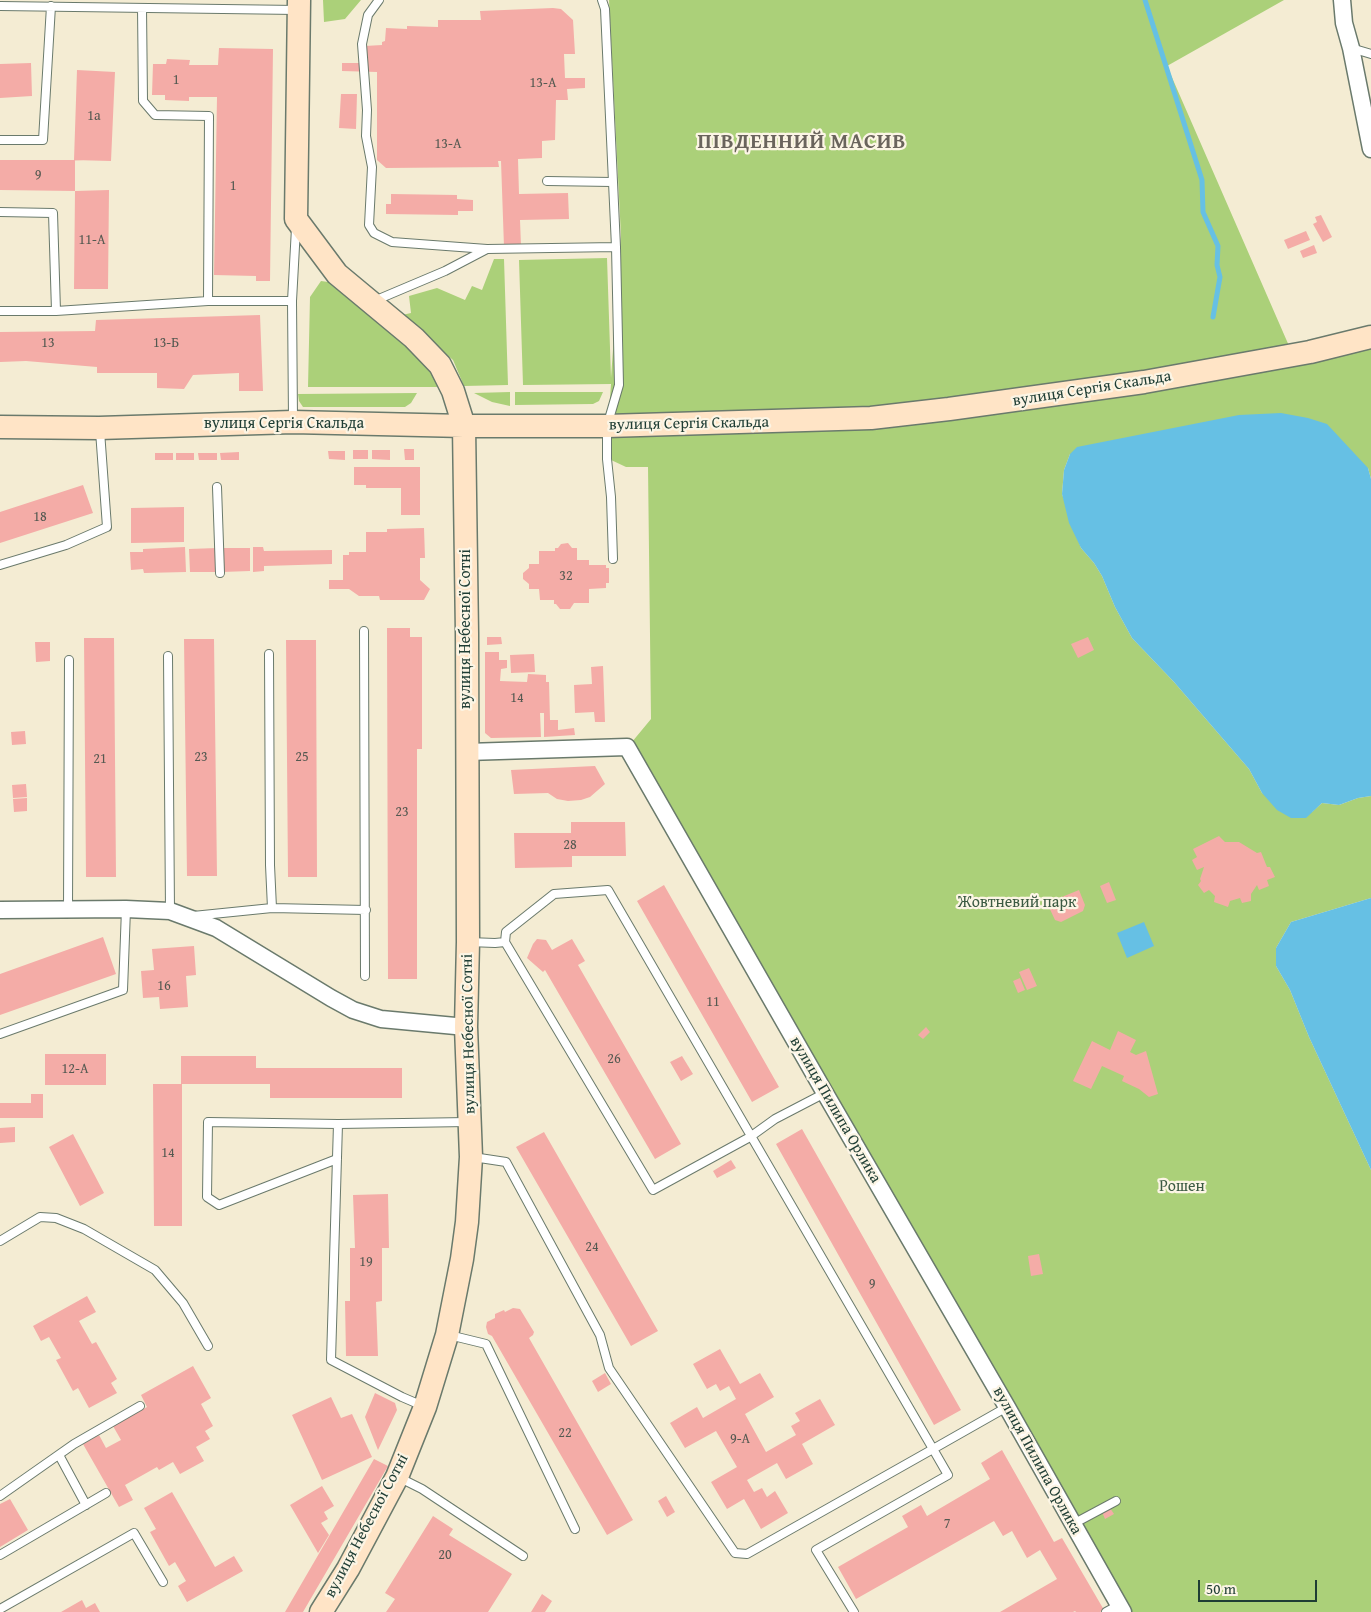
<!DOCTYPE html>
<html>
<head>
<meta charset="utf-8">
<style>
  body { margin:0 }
  #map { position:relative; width:1371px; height:1612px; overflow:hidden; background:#f4ecd3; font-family:"Gentium Book Plus",serif }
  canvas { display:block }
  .scale { position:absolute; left:1198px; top:1580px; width:119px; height:22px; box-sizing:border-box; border:2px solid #1f3d34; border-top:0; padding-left:6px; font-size:15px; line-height:18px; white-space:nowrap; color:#1f3d34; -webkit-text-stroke:4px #fcf5e5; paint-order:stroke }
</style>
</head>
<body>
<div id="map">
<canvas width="1371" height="1612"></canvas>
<div class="scale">50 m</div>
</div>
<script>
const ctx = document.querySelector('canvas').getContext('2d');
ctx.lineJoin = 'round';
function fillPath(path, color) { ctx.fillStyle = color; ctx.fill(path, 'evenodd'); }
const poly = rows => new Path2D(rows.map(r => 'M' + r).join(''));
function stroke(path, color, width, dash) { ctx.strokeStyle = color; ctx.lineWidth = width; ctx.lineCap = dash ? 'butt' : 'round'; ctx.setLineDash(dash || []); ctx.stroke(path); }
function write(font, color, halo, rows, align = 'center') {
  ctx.font = font + ' "Gentium Book Plus",serif'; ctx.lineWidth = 4.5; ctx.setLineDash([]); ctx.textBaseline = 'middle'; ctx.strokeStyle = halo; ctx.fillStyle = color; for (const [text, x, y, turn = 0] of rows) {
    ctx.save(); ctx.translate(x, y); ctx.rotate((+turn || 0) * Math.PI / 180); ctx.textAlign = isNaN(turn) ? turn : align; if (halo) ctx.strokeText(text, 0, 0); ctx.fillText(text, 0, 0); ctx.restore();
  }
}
const green = poly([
  [323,0,361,0,345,19,324,22],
  [609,0,1284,0,1167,66,1293,355,1371,338,1371,479,1368,468,1070,454,1064,470,1062,494,1081,548,1094,563,1102,576,1115,607,1132,638,1174,682,1249,769,1262,793,1312,812,1322,803,1339,805,1358,798,1371,796,1371,898,1291,922,1276,948,1276,966,1290,990,1309,1037,1371,1170,1371,1612,1120,1612,627,748,651,719,648,467,626,467,609,459,608,427,611,384,523,385,519,260,607,258,611,378,621,236],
  [494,259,504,259,508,385,464,386,453,360,402,315,411,313,409,296,437,288,465,300,472,286,482,290],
  [321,281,335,283,433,366,442,387,308,387,310,297],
  [510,392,510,406,492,402,474,393],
  [515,392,603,392,599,401,593,404,515,405],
  [417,393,411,403,405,407,303,407,299,401,298,394]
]);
const water = poly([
  [1281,413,1308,418,1327,424,1368,468,1371,479,1371,796,1358,798,1339,805,1322,803,1306,818,1291,818,1277,810,1262,793,1249,769,1174,682,1132,638,1115,607,1102,576,1094,563,1081,548,1069,523,1062,494,1064,470,1070,454,1077,447,1239,415],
  [1371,898,1371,1170,1309,1037,1290,990,1276,966,1276,948,1291,922],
  [1144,922,1154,946,1127,958,1117,933]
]);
const stream = poly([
  [1145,0,1202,180,1203,212,1218,246,1217,265,1220,277,1213,317]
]);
const building = poly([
  [553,8,561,9,573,20,575,54,564,54,565,78,585,78,585,88,567,89,568,100,556,100,555,140,542,141,542,158,518,159,519,194,568,193,569,219,520,220,521,246,504,247,501,161,498,161,499,167,386,168,377,160,377,72,342,71,342,63,366,63,365,46,382,45,382,42,385,41,386,28,407,29,407,26,438,27,438,20,481,20,480,11],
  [219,48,273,49,270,281,256,281,256,276,214,275,217,97,189,97,189,101,165,100,165,95,152,95,153,64,166,64,167,59,190,60,189,65,218,65],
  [31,63,32,96,0,98,0,64],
  [77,70,115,72,111,161,74,160],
  [341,94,357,94,356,129,339,128],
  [0,160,75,160,75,191,0,190],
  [109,190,108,289,74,289,75,191],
  [391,194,457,195,457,199,473,200,473,211,458,211,458,215,386,214,386,204,391,204],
  [1321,215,1332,237,1323,242,1313,224,1317,222,1315,217],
  [1306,231,1310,240,1288,249,1284,240],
  [1314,245,1317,253,1303,258,1300,251],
  [260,315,263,391,239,391,239,373,193,375,184,389,157,388,157,373,97,373,97,367,26,361,0,362,0,332,95,331,96,320],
  [404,449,414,449,414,460,405,460],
  [353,450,368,450,368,459,353,459],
  [372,450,390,450,390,460,372,459],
  [328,451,345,451,345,460,329,459],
  [239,452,239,460,221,460,220,453],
  [155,453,173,453,173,460,155,460],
  [176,453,194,453,194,460,176,460],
  [198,453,217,453,217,460,199,460],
  [354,467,420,467,420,515,401,515,401,488,366,488,366,485,354,485],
  [83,485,93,513,0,543,0,512],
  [184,507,184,542,131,543,131,508],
  [424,528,425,558,420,558,420,580,430,589,424,600,380,600,379,596,359,596,349,589,329,589,329,580,343,580,343,555,349,555,349,552,366,552,366,532,387,532,387,529],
  [568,543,572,548,577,548,577,560,589,560,589,565,606,565,606,568,609,568,609,583,606,583,606,588,589,589,589,603,574,603,570,609,560,609,556,604,554,604,554,600,540,600,539,589,529,589,529,584,523,579,523,573,529,568,529,564,539,564,539,551,555,551,555,548,558,548,561,544],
  [185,547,186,572,144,573,143,569,131,570,130,552,143,552,143,549],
  [253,547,263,547,264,551,332,550,332,564,264,566,264,571,253,572],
  [217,548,218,572,190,572,189,549],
  [222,548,250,548,250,571,222,572],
  [387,628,410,628,410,637,422,637,422,749,417,749,417,979,388,979],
  [487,637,501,637,502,644,487,645],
  [1088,637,1094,650,1078,658,1071,644],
  [84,638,114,638,116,877,86,877],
  [184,639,214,639,217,876,187,876],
  [286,640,316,640,317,877,288,877],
  [35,642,50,642,50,661,36,662],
  [485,652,499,652,499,660,507,660,507,668,501,669,500,681,527,682,528,674,546,675,546,682,549,682,550,720,558,720,558,730,574,728,575,735,544,737,544,713,540,713,541,737,491,738,485,733],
  [534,654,535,672,511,673,510,655],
  [603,666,605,722,595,722,594,712,575,713,574,685,592,684,591,667],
  [25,731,26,744,12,745,11,732],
  [595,766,605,784,590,797,581,800,568,801,557,799,548,793,514,794,511,770],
  [26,784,27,797,13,798,12,785],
  [27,798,27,811,14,812,13,799],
  [571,822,625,822,626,856,572,856,572,867,515,868,514,833,571,833],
  [1219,836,1225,842,1239,842,1257,853,1261,852,1267,867,1270,867,1275,877,1267,880,1269,886,1259,890,1257,885,1251,894,1251,901,1242,903,1240,898,1230,901,1228,907,1214,902,1215,896,1209,890,1204,893,1198,885,1201,881,1200,879,1204,867,1197,870,1192,860,1197,857,1193,849],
  [1109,882,1116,900,1107,903,1100,886],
  [664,885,779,1087,752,1102,637,901],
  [1079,890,1085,905,1083,911,1061,922,1055,920,1047,903],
  [103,937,116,974,0,1015,0,974],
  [537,939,546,940,552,950,572,939,585,961,578,965,681,1144,655,1159,545,970,543,972,527,958,533,944],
  [194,946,196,975,186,976,188,1007,160,1009,159,997,143,998,141,971,154,970,152,949],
  [1029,968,1037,986,1027,990,1019,972],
  [1020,978,1025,990,1018,993,1013,981],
  [926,1027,930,1032,923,1039,918,1035],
  [1118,1031,1136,1040,1130,1052,1136,1055,1146,1051,1158,1094,1149,1097,1139,1089,1122,1081,1124,1076,1102,1066,1091,1089,1073,1081,1092,1041,1110,1050],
  [45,1054,106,1054,106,1085,45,1085],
  [181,1056,256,1056,256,1068,402,1068,402,1098,270,1098,270,1084,181,1084],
  [682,1056,693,1074,681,1081,670,1062],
  [153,1084,182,1084,182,1226,154,1226],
  [31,1094,43,1094,43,1118,0,1118,0,1103,31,1103],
  [15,1127,15,1142,0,1143,0,1128],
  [802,1129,961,1410,934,1425,776,1144],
  [544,1132,658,1331,631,1346,516,1147],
  [73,1134,104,1193,80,1206,49,1147],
  [731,1160,736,1168,717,1178,713,1171],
  [388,1194,389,1248,382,1248,382,1301,376,1302,378,1356,346,1356,345,1301,350,1301,350,1248,355,1248,353,1195],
  [1039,1254,1043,1274,1031,1276,1028,1256],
  [87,1296,96,1312,79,1321,92,1344,96,1342,117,1379,111,1383,117,1393,89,1408,78,1388,73,1391,56,1360,61,1358,49,1337,41,1341,33,1326],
  [513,1308,520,1309,534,1332,533,1335,529,1338,633,1520,607,1535,492,1336,488,1334,486,1327,487,1322,495,1318,495,1314,504,1310,505,1312],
  [720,1349,740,1384,760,1373,774,1397,745,1414,766,1452,796,1435,791,1426,800,1421,795,1413,820,1399,835,1425,802,1444,813,1464,786,1479,777,1463,747,1480,754,1492,762,1488,767,1497,775,1491,788,1513,761,1529,744,1499,727,1509,711,1482,737,1467,716,1431,685,1448,670,1423,697,1407,703,1418,736,1399,729,1386,720,1391,716,1384,707,1389,693,1364],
  [193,1366,211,1398,201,1404,213,1426,205,1431,210,1439,196,1447,204,1461,180,1474,173,1462,159,1470,157,1467,125,1485,133,1500,119,1507,83,1444,99,1435,106,1448,121,1440,113,1426,147,1407,141,1395],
  [605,1373,611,1384,598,1392,592,1381],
  [375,1393,395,1403,397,1410,378,1450,365,1417],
  [331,1397,341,1418,352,1414,372,1457,322,1480,292,1415],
  [1002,1450,1054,1542,1062,1538,1104,1610,1100,1612,1076,1612,1075,1611,1073,1612,1000,1612,1057,1579,1040,1550,1027,1558,1012,1531,1003,1536,994,1521,856,1599,838,1567,908,1527,902,1516,921,1505,927,1516,990,1479,981,1463],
  [374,1459,388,1466,303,1612,285,1612],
  [322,1486,334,1506,324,1512,328,1519,321,1523,329,1535,318,1553,290,1505],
  [172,1492,215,1567,234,1556,243,1571,187,1602,178,1586,186,1581,175,1562,169,1566,150,1532,156,1529,144,1508],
  [666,1496,675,1512,667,1517,658,1501],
  [10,1499,28,1530,0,1547,0,1504],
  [1110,1508,1114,1514,1105,1519,1102,1512],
  [433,1516,453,1529,449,1535,512,1574,488,1612,386,1612,395,1599,385,1593],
  [542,1594,552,1601,545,1612,531,1612],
  [82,1600,86,1608,95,1603,100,1612,61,1612]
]);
const lane = poly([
  [379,0,368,15,362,44,367,110,366,136,372,167,369,225,374,233,392,242,487,249],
  [602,0,605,9,616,247],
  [0,6,297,10],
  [142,8,143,101,155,115,209,116,208,301],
  [1351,48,1371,54],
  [0,140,43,140,51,6],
  [547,181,612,182],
  [0,212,53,213,56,311],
  [374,301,445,271,487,249,616,247,619,385,607,426,607,459,611,497,613,559],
  [0,311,56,311,208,301,292,301],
  [293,419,292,301,296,228],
  [217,487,220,573],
  [0,565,66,545,107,527,100,431],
  [364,631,365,976],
  [269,654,270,865,272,908],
  [168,656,170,911],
  [68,909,69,660],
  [193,916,272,908,366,910],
  [469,942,495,943,505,942,506,932,554,894,608,890,933,1449,1007,1407],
  [505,942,653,1190,750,1137,775,1119,825,1093],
  [0,1034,123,990,126,909],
  [338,1124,331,1360,402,1397,423,1406],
  [473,1157,506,1162,600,1335,609,1368,735,1553,747,1554,933,1449,948,1475,816,1550,854,1612],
  [337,1159,219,1205,207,1197,208,1122,338,1124,468,1122],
  [0,1241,40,1217,56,1218,84,1229,155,1270,183,1303,208,1346],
  [449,1335,486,1344,575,1529],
  [59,1455,86,1505],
  [398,1477,422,1489,523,1556],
  [0,1496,74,1444,140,1406],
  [1073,1524,1116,1501],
  [0,1555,106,1493],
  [0,1609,134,1533,163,1582],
  [1106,1612,1119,1605]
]);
const street = poly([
  [1342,0,1344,23,1351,48,1371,149],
  [467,752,627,747,825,1093,1007,1407,1123,1612],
  [0,910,126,909,170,911,216,928,331,998,353,1010,381,1019,466,1027]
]);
const secondary = poly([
  [299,0,296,219,337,274,414,338,440,365,453,391,464,426,467,634,468,942,466,1027,471,1157,467,1222,462,1259,447,1335,425,1407,397,1477,348,1569,321,1612],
  [0,427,99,428,293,422,464,426,607,426,871,418,949,409,1144,382,1310,352,1371,337]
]);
const numberNames = [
  ["1",176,80],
  ["13-А",543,83],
  ["1а",94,116],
  ["13-А",448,144],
  ["9",38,175],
  ["1",233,186],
  ["11-А",92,240],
  ["13",48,343],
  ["13-Б",166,343],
  ["18",40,517],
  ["32",566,576],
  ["14",517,698],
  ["23",201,757],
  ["25",302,757],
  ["21",100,759],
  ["23",402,812],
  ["28",570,845],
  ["16",164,986],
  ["11",713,1002],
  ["26",614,1059],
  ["12-А",75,1069],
  ["14",168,1153],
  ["24",592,1247],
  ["19",366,1262],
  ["9",872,1284],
  ["22",565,1433],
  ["9-А",740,1439],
  ["7",947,1524],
  ["20",445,1555]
];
const streetNames = [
  ["вулиця Сергія Скальда",1092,389,-9],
  ["вулиця Сергія Скальда",284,424],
  ["вулиця Сергія Скальда",689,424,-1],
  ["вулиця Небесної Сотні",466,629,-90],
  ["вулиця Небесної Сотні",469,1034,-91],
  ["вулиця Пилипа Орлика",835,1110,60],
  ["вулиця Пилипа Орлика",1037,1461,61],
  ["вулиця Небесної Сотні",367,1526,-62]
];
const parkNames = [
  ["Жовтневий парк",1017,903],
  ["Рошен",1182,1187]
];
const districtNames = [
  ["ПІВДЕННИЙ МАСИВ",802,143]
];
fillPath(green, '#abd079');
fillPath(water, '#66c0e4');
stroke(stream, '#66c0e4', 5);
fillPath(building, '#f4aca7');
stroke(lane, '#6a7a6c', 10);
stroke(street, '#6a7a6c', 19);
stroke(secondary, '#6a7a6c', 25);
stroke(lane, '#fff', 8);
stroke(street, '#fff', 16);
stroke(secondary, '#ffe4c6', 22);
write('14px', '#545951', null, numberNames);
write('16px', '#1f3d34', '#fcf5e5', streetNames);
write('16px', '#3b5a42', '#fcf5e5', parkNames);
ctx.letterSpacing = '1px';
write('bold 21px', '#6a645c', '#fcf5e5', districtNames);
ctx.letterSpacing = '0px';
</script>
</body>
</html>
